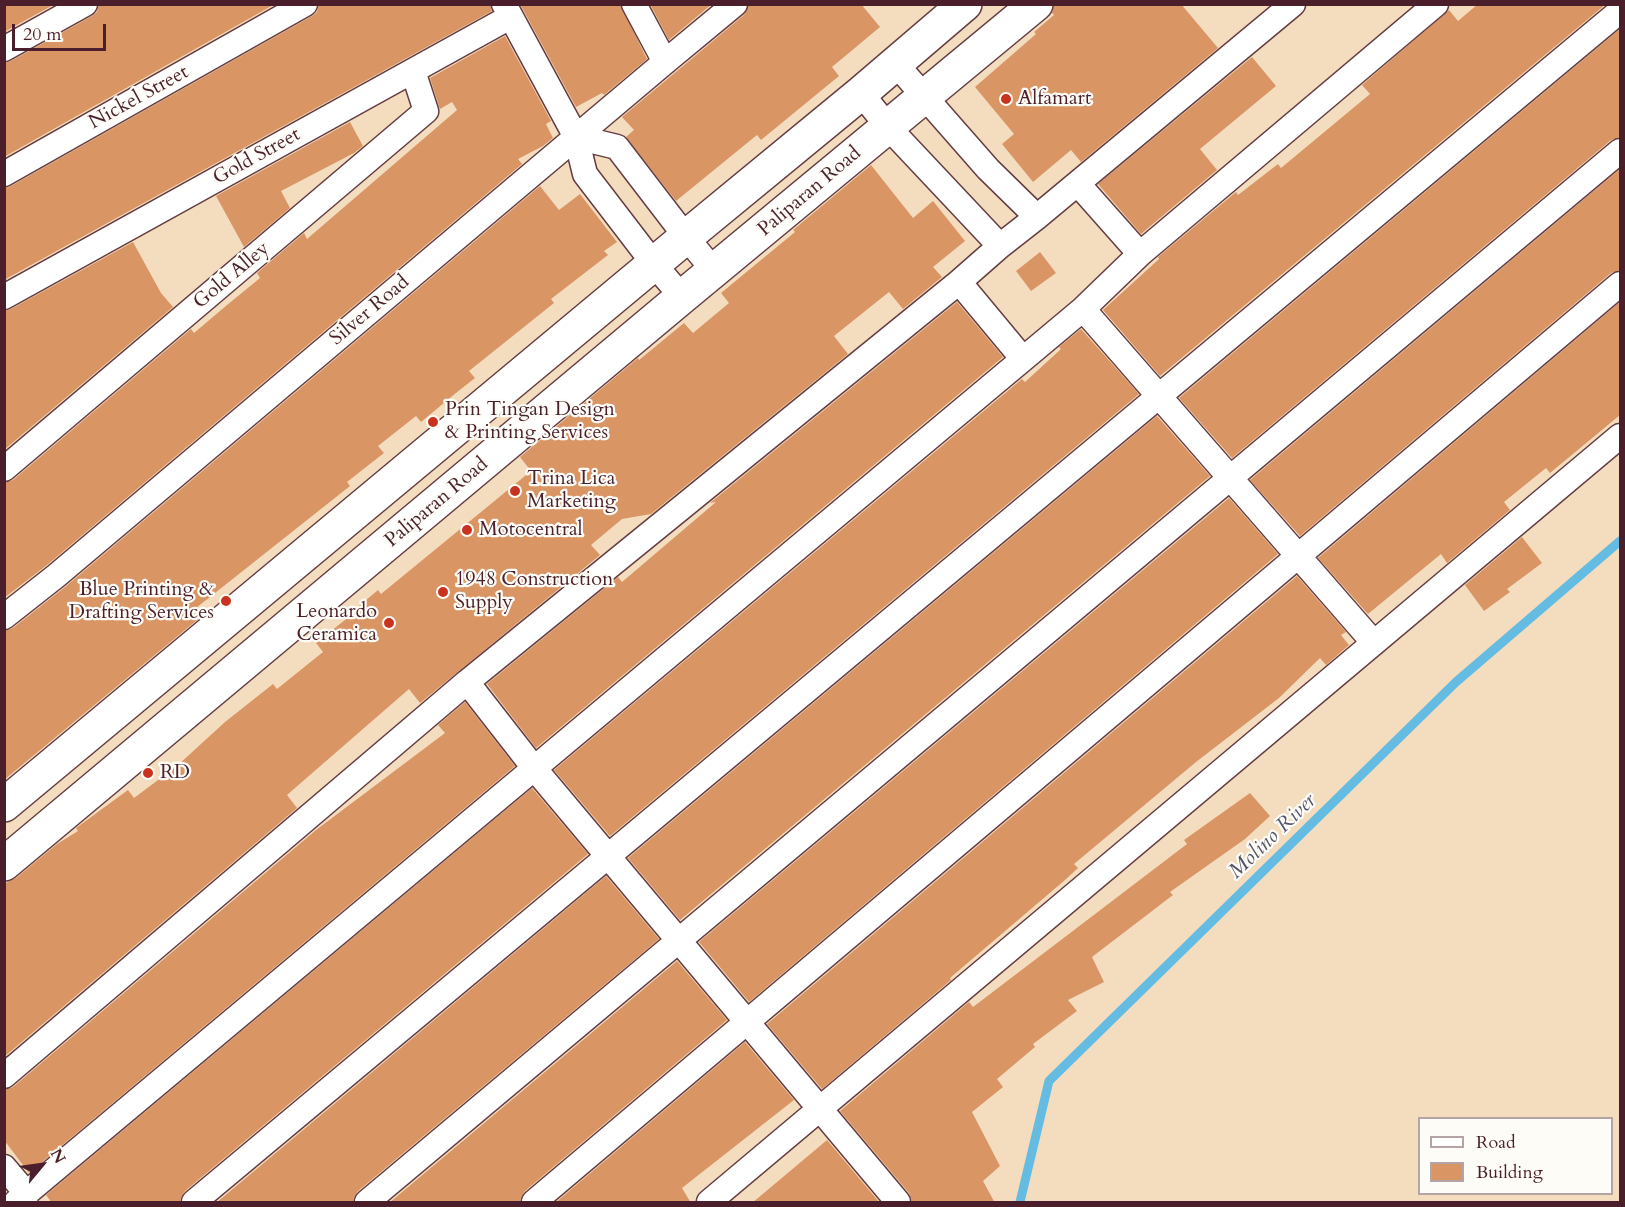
<!DOCTYPE html>
<html>
<head>
<meta charset="utf-8">
<style>
  body { margin:0 }
  #map { position:relative; width:1625px; height:1207px; overflow:hidden; background:#f4ddbf; font-family:Cardo,serif }
  canvas { display:block }
  .frame { position:absolute; inset:0; border:6px solid #4a1f2b; pointer-events:none }
  .legend { position:absolute; left:1418px; top:1117px; width:195px; height:78px; box-sizing:border-box; background:#fdfcf7; border:2px solid #b5a4a5; margin:0; padding:8px 10px; list-style:none; font-size:18px; color:#4a1f2b }
  .legend li { display:flex; align-items:center; gap:12px; height:30px }
  .legend b { width:30px; border:2px solid #b5a4a5 }
  .north { position:absolute; left:12px; top:1135px; width:60px; height:60px; -webkit-text-stroke:4px #fdfcf7; paint-order:stroke; rotate:61deg; font-size:16px; font-weight:700; line-height:24px; text-align:center; color:#4a1f2b }
  .north::after { content:''; display:block; margin:auto; width:21px; height:27px; background:#4a1f2b; clip-path:polygon(50% 0,100% 100%,50% 72%,0 100%) }
  .scale { position:absolute; left:12px; top:24px; width:94px; height:27px; box-sizing:border-box; border:3px solid #4a1f2b; border-top:0; padding-left:8px; font-size:18px; line-height:21px; white-space:nowrap; color:#4a1f2b; -webkit-text-stroke:4px #fdfcf7; paint-order:stroke }
</style>
</head>
<body>
<div id="map">
<canvas width="1625" height="1207"></canvas>
<div class="frame"></div>
<ul class="legend">
<li><b style="height:8px;background:#fff"></b>Road</li>
<li><b style="height:16px;background:#da9564"></b>Building</li>
</ul>
<div class="north">N</div>
<div class="scale">20 m</div>
</div>
<script>
const ctx = document.querySelector('canvas').getContext('2d');
ctx.lineJoin = 'round';
const poly = rows => new Path2D(rows.map(r => 'M' + r).join(''));
function stroke(path, color, width, dash) { ctx.strokeStyle = color; ctx.lineWidth = width; ctx.lineCap = dash ? 'butt' : 'round'; ctx.setLineDash(dash || []); ctx.stroke(path); }
function fillPath(path, color) { ctx.fillStyle = color; ctx.fill(path, 'evenodd'); }
function write(font, color, halo, rows, align = 'center') {
  ctx.font = font + ' Cardo,serif'; ctx.lineWidth = 4.5; ctx.setLineDash([]); ctx.textBaseline = 'middle'; ctx.strokeStyle = halo; ctx.fillStyle = color; for (const [text, x, y, turn = 0] of rows) {
    ctx.save(); ctx.translate(x, y); ctx.rotate((+turn || 0) * Math.PI / 180); ctx.textAlign = isNaN(turn) ? turn : align; if (halo) ctx.strokeText(text, 0, 0); ctx.fillText(text, 0, 0); ctx.restore();
  }
}
const stream = poly([
  [1020,1202,1049,1081,1456,682,1620,541]
]);
const building = poly([
  [4,4,55,4,4,32],
  [99,4,275,4,4,157,4,63,11,61,92,16,97,12],
  [319,4,490,4,492,11,4,280,4,188,11,186,312,16,317,12],
  [520,4,620,4,647,59,604,95,602,93,576,107],
  [650,4,712,4,669,40],
  [749,4,861,4,880,27,832,67,839,76,761,140,757,135,676,201,626,137,634,130,622,117,744,15],
  [1054,4,1181,4,1218,48,1081,162,1071,150,1033,182,1002,144,1014,134,975,87,1036,34,1034,32,1054,15,1052,13],
  [1478,4,1606,4,1160,376,1103,310,1159,259,1158,257,1236,192,1238,195,1278,164,1281,168,1370,94,1362,85,1449,10,1458,21],
  [1620,29,1620,137,1611,140,1232,458,1179,398],
  [505,36,551,121,546,124,553,138,543,146,518,159,522,164,47,565,4,598,4,483,13,480,191,329,194,333,227,305,260,278,257,273,304,233,307,239,457,110,452,102,440,109,430,78],
  [1252,57,1276,86,1200,149,1217,170,1141,234,1098,184],
  [350,122,363,146,354,153,281,191,290,208,244,247,216,196],
  [871,165,913,218,933,201,965,241,933,267,942,277,903,309,889,292,834,336,848,354,651,514,622,519,591,545,600,555,420,703,409,689,287,795,297,808,4,1057,4,884,16,878,57,844,78,831,76,828,128,790,134,798,178,765,225,722,273,684,277,689,323,652,316,643,360,608,359,606,378,590,381,594,531,471,520,457,638,358,639,360,684,323,693,333,729,303,721,293,795,232,793,230],
  [1620,169,1620,270,1611,273,1300,536,1250,480],
  [540,186,559,210,580,194,617,242,604,251,608,255,551,299,554,303,469,371,475,378,456,393,421,422,416,416,378,446,384,453,347,482,350,486,191,612,197,620,4,780,4,631,13,628,65,587],
  [133,242,161,293,173,307,4,450,4,311,11,309],
  [1040,252,1056,273,1031,291,1016,271],
  [957,302,1003,357,536,748,487,684,618,577,622,582,716,502,710,503],
  [1620,302,1620,415,1550,473,1546,468,1504,502,1510,510,1447,563,1441,554,1368,614,1318,558],
  [1081,329,1139,394,610,836,554,770,1022,379,1025,382,1061,349,1059,347],
  [1157,416,1210,476,680,920,628,858],
  [1229,498,1278,554,749,1002,699,942],
  [1522,537,1542,563,1507,589,1510,592,1484,611,1465,585],
  [1297,576,1346,632,1341,635,1349,645,1326,665,1320,658,1279,698,1196,762,1074,864,1078,868,1065,880,950,978,951,980,822,1089,767,1024],
  [465,702,515,766,29,1173,4,1140,4,1090,13,1087,316,830,445,733,438,725],
  [532,788,588,854,185,1191,181,1197,180,1203,52,1203,46,1195],
  [1250,793,1270,816,1245,839,1170,892,1173,895,1092,957,1104,982,1068,1000,1077,1011,1033,1044,1035,1047,997,1079,1003,1087,972,1112,1000,1166,983,1181,995,1203,912,1203,909,1193,840,1111,969,1002,973,1007,1187,844,1184,840],
  [606,876,659,939,358,1191,354,1197,353,1203,216,1203],
  [677,961,727,1020,525,1191,521,1197,520,1203,389,1203],
  [745,1042,794,1100,682,1188,691,1203,555,1203],
  [827,1140,880,1203,752,1203,783,1177]
]);
const street = poly([
  [504,4,576,137,585,174,654,264,682,297],
  [634,4,665,62],
  [4,49,85,4],
  [895,63,988,169,1037,217],
  [861,93,888,127,1000,246],
  [576,137,617,147,686,237,715,272],
  [4,174,305,4],
  [1078,184,1140,254],
  [959,282,1023,359],
  [4,297,510,17],
  [1083,309,1374,643],
  [4,469,426,111,413,71],
  [4,617,56,576,665,62,735,4],
  [467,682,534,768,898,1202],
  [4,1076,467,682,959,282,1000,246,1037,217,1293,4],
  [4,1167,27,1194],
  [16,1202,1083,309,1140,254,1436,4],
  [194,1202,1620,11],
  [367,1202,1620,151],
  [534,1202,1620,284],
  [709,1202,1620,436]
]);
const primary = poly([
  [4,805,686,237,861,93,965,4],
  [4,864,682,297,1036,4]
]);
const markers = [
  [1006,99,6,"#c8321e"],
  [433,422,6,"#c8321e"],
  [515,491,6,"#c8321e"],
  [467,530,6,"#c8321e"],
  [443,592,6,"#c8321e"],
  [226,601,6,"#c8321e"],
  [389,623,6,"#c8321e"],
  [148,773,6,"#c8321e"]
];
const streetNames = [
  ["Nickel Street",139,98,-29],
  ["Gold Street",257,157,-29],
  ["Paliparan Road",810,192,-40],
  ["Gold Alley",232,276,-40],
  ["Silver Road",370,311,-40],
  ["Paliparan Road",437,503,-40]
];
const poiNames = [
  ["Alfamart",1018,99],
  ["Prin Tingan Design",445,410],
  ["& Printing Services",445,433],
  ["Trina Lica",527,479],
  ["Marketing",527,502],
  ["Motocentral",479,530],
  ["1948 Construction",455,580],
  ["Supply",455,603],
  ["Blue Printing &",214,590,"right"],
  ["Drafting Services",214,613,"right"],
  ["Leonardo",377,612,"right"],
  ["Ceramica",377,635,"right"],
  ["RD",160,773]
];
const waterNames = [
  ["Molino River",1273,837,-44]
];
stroke(stream, '#65bce2', 9);
fillPath(building, '#da9564');
stroke(street, '#643c41', 27);
stroke(primary, '#643c41', 36);
stroke(street, '#fff', 24);
stroke(primary, '#fff', 33);
for (const [x, y, r, color] of markers) { const dot = new Path2D(); dot.arc(x, y, r, 0, 2 * Math.PI); ctx.fillStyle = color; ctx.fill(dot); stroke(dot, '#fdfcf7', 2); }
write('20px', '#4a1f2b', '#fdfcf7', streetNames);
write('20px', '#4a1f2b', '#fdfcf7', poiNames, 'left');
write('italic 21px', '#53566b', '#fdfcf7', waterNames);
</script>
</body>
</html>
